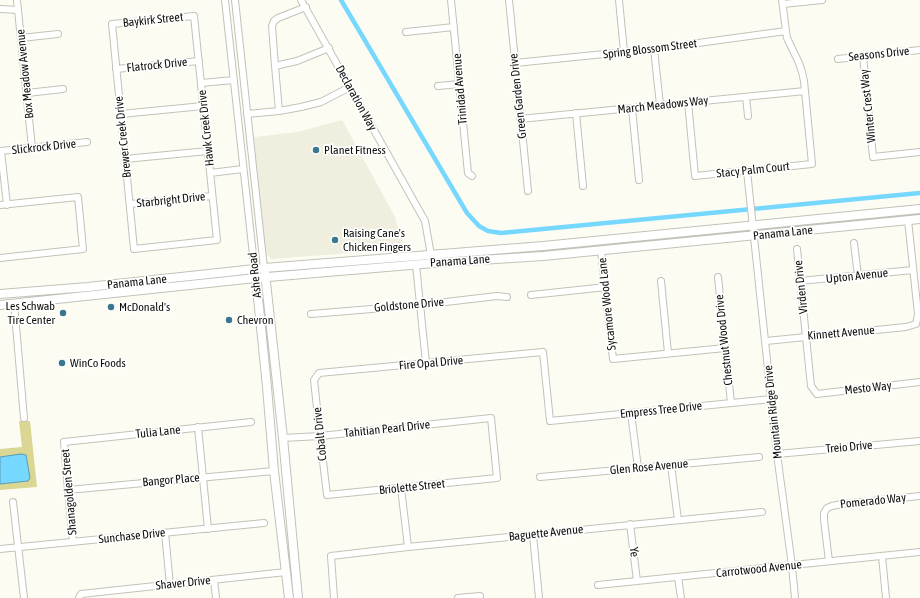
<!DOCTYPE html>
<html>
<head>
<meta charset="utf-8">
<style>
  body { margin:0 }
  canvas { display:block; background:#fdfcf2 }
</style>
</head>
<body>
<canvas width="920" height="598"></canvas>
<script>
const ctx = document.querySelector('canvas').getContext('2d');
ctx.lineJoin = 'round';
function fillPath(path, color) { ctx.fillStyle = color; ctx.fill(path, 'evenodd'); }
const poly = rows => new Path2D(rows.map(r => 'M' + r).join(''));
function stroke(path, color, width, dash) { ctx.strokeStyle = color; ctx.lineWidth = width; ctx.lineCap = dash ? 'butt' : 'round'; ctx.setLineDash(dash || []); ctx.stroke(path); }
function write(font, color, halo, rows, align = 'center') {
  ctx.font = font + ' "Asap Condensed",sans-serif'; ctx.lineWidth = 3.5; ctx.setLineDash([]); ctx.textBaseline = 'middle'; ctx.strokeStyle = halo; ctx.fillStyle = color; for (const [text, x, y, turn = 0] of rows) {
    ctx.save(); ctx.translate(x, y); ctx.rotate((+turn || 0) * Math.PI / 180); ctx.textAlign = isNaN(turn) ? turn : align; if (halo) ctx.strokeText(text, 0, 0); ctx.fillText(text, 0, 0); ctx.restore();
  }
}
const built = poly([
  [342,120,394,215,405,249,272,259,265,254,254,137,297,132]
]);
const green = poly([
  [19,421,30,421,37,487,0,490,0,449,22,447]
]);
const water = poly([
  [21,454,26,455,30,478,28,481,0,484,0,457,21,454]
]);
const canal = poly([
  [341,0,467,213,479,226,488,231,501,233,920,193]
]);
const minor = poly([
  [17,0,32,148],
  [225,0,255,273],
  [235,0,264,268],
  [301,0,425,221,431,255],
  [451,0,468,173,472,176],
  [509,0,528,191],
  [619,0,624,52],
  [783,4,822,0],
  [0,9,18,10],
  [194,16,217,240,134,249,112,24,194,16],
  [406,32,454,27],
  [21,38,58,34],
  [654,49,660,105],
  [863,56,873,157,920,152],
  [838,59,920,50],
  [515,63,654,49,786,31],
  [275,66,297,61,329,48],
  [116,69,199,61],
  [201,83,234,80],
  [438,86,460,84],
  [27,93,63,89],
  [746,97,748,116],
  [688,102,695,176,812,164,804,81,802,72,799,63,787,38,786,31,782,0],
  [632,108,639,180],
  [279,111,275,66,272,26,274,21,278,18,306,7],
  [576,113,583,186],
  [121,114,203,106],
  [247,114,279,111,301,107,321,102,350,87],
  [520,119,805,91],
  [0,151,87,142],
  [1,151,7,205],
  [125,159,208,151],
  [747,171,777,454,792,566,795,598],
  [210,173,243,169],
  [130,204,212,196],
  [0,205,78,197,83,249,0,258],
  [854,243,858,276],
  [797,249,811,386,817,394,920,382],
  [601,250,613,359,725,348],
  [416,265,426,363],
  [718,277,731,403],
  [661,281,668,353],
  [800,281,913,270],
  [531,295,606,287],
  [14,303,24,418],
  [311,314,420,305,497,296,507,297],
  [766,341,906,327,916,324,918,314,908,220],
  [631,413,638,468],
  [198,427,208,529],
  [283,438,320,436,491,418,497,478,327,495,320,436,314,380,319,373,543,352,550,421,772,399],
  [777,454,920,441],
  [671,465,678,520],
  [540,477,759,457],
  [401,488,408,547],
  [68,490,274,471],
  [13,502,24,598],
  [630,524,637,581],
  [165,533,170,585],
  [533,535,539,598],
  [73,542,68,490,64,442,251,422],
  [0,549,264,523],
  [882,556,886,598],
  [829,561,824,520,824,513,827,508,832,506,842,504,920,496],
  [678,577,681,598],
  [214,580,216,598],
  [598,585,920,552],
  [79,598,81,594,286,572],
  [334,598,331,556,408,547,762,512],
  [458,598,480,596]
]);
const major = poly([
  [265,273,283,438,298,598],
  [256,278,267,387,274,471,289,598],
  [0,294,88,287,264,268,543,246,920,209],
  [0,305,256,278,434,263,543,256,920,219]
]);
const markers = [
  [316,150,4,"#3a768e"],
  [335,240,4,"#3a768e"],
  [111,307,4,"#3a768e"],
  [63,313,4,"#3a768e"],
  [229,320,4,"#3a768e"],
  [62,363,4,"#3a768e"]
];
const streetNames = [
  ["Baykirk Street",153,20,-6],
  ["Spring Blossom Street",650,49,-7],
  ["Seasons Drive",879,54,-6],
  ["Flatrock Drive",157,65,-6],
  ["Box Meadow Avenue",25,74,-96],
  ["Trinidad Avenue",460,89,-95],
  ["Green Garden Drive",518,96,-96],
  ["Declaration Way",356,98,61],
  ["March Meadows Way",663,105,-6],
  ["Winter Crest Way",868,106,-96],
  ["Hawk Creek Drive",206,128,-96],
  ["Brewer Creek Drive",123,137,-96],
  ["Slickrock Drive",44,147,-6],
  ["Stacy Palm Court",753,170,-6],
  ["Starbright Drive",171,200,-6],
  ["Panama Lane",783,233,-6],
  ["Panama Lane",460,261,-4],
  ["Ashe Road",255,275,-96],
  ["Upton Avenue",857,276,-6],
  ["Panama Lane",137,282,-6],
  ["Virden Drive",801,287,-96],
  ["Sycamore Wood Lane",607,304,-96],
  ["Goldstone Drive",409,305,-5],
  ["Kinnett Avenue",841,333,-5],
  ["Chestnut Wood Drive",724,340,-96],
  ["Fire Opal Drive",431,363,-5],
  ["Mesto Way",868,388,-6],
  ["Empress Tree Drive",661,410,-6],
  ["Mountain Ridge Drive",773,412,-96],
  ["Tahitian Pearl Drive",387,429,-6],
  ["Tulia Lane",158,432,-6],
  ["Cobalt Drive",320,434,-96],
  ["Treio Drive",849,447,-5],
  ["Glen Rose Avenue",649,467,-5],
  ["Bangor Place",171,480,-5],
  ["Briolette Street",412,487,-6],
  ["Shanagolden Street",69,492,-95],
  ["Pomerado Way",873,501,-6],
  ["Baguette Avenue",546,533,-6],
  ["Sunchase Drive",132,536,-6],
  ["Ye",634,552,83],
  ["Carrotwood Avenue",759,569,-6],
  ["Shaver Drive",183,583,-6]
];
const poiNames = [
  ["Planet Fitness",324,150],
  ["Raising Cane's",343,233],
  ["Chicken Fingers",343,247],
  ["Les Schwab",55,306,"right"],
  ["Tire Center",55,320,"right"],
  ["McDonald's",119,307],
  ["Chevron",237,320],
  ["WinCo Foods",70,363]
];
fillPath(built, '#f0efdf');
fillPath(green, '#dad694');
fillPath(water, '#76d8fe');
stroke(water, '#579bb5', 1);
stroke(canal, '#76d8fe', 4.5);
stroke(minor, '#c3c2b9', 8);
stroke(major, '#c3c2b9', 10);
stroke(minor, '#fff', 6);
stroke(major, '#fff', 8);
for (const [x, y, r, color] of markers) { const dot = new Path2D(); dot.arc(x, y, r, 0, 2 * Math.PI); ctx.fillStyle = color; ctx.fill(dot); stroke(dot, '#fff', 1.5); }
write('12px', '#0e0e0b', '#fff', streetNames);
write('12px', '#0e0e0b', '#fff', poiNames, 'left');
</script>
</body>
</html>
